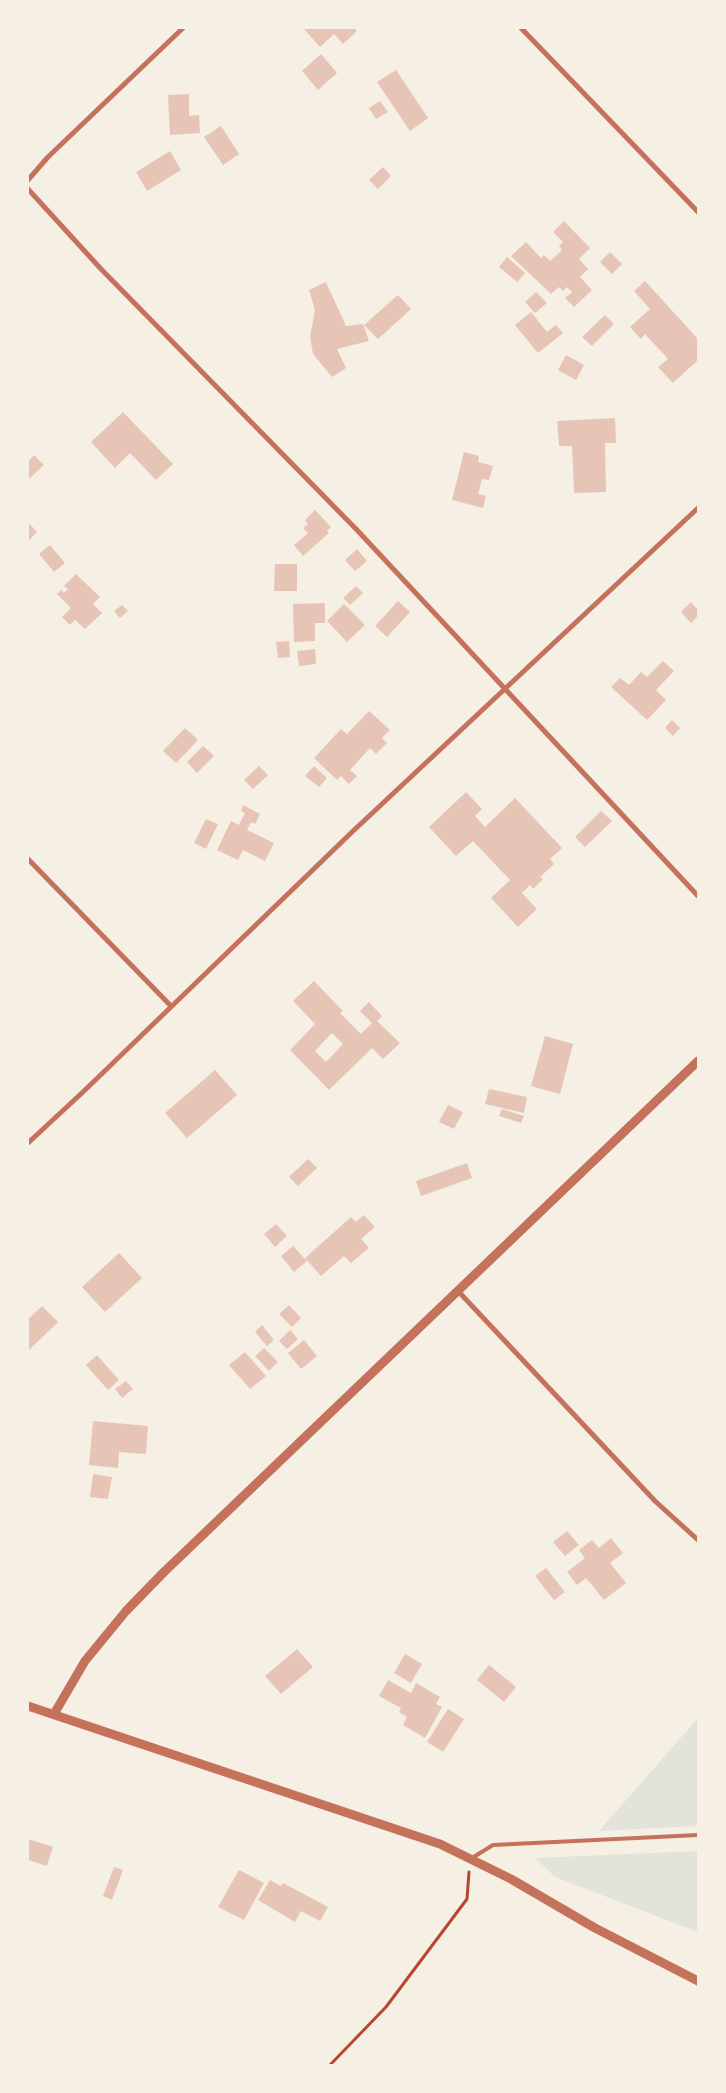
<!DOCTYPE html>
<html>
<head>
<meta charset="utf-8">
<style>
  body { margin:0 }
  #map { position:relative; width:726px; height:2093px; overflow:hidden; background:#f6efe4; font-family:Arial,sans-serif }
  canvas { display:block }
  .frame { position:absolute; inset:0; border:29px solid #f6efe4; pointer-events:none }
</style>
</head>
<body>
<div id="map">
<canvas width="726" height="2093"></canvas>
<div class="frame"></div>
</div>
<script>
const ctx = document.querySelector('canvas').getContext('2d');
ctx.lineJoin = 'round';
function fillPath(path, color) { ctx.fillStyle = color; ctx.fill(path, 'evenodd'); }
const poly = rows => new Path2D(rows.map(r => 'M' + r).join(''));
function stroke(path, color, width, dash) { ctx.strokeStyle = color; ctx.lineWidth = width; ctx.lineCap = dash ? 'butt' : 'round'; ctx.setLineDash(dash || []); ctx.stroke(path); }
const green = poly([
  [698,1718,698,1826,599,1831],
  [698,1851,698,1932,555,1877,535,1858]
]);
const building = poly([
  [303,28,354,28,357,31,343,44,334,34,320,47],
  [321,54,337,73,318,90,302,71],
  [396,70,428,118,410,131,377,82],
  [189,94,189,116,199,115,200,133,170,135,168,95],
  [380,101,388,112,376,119,369,108],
  [221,126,239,154,223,165,204,137],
  [170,151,181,170,147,191,136,172],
  [383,167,391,176,378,189,369,180],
  [564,221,590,248,579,259,588,269,580,277,592,290,574,307,565,298,572,292,567,287,563,291,559,287,551,294,511,256,526,242,541,258,544,255,550,261,562,250,559,246,563,242,553,232],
  [610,252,622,264,612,274,600,262],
  [507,257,525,273,517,282,499,267],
  [645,281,698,339,698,360,673,383,658,367,668,359,645,334,641,339,630,327,650,309,634,291],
  [326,282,346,326,363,324,369,341,337,349,346,368,332,377,313,354,310,337,315,310,309,290],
  [536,292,547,303,535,313,525,302],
  [398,295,411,309,378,339,364,325],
  [531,312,547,332,556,325,563,333,538,353,515,325],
  [605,315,614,324,592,346,582,337],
  [566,355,584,365,576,380,558,370],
  [123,412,173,464,156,480,130,453,115,468,91,442],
  [615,418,616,443,605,443,606,492,574,493,572,446,559,446,557,421],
  [464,452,479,456,478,462,493,466,489,480,482,479,478,494,486,496,483,508,452,500],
  [34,455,44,465,28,480,28,462],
  [315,510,331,527,327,531,329,533,303,556,294,545,308,533,303,528,308,524,305,520],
  [28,522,37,532,28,541],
  [50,545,65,563,54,572,39,554],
  [357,549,367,561,355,571,345,560],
  [275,564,297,564,297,591,274,591],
  [76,574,100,597,93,604,102,613,85,629,75,620,70,625,62,617,71,608,57,594,61,590,64,593,68,589,64,586],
  [356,586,363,593,350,605,343,598],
  [398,601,410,612,387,637,375,626],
  [691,602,698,610,698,616,691,623,681,612],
  [325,603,325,623,315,623,315,641,294,642,293,604],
  [344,604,365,625,347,642,327,621],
  [122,605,128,611,120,618,114,611],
  [289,641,290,657,278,658,276,642],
  [315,649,316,664,299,666,297,651],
  [663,661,674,671,656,690,666,700,647,720,611,687,620,678,629,685,641,672,647,677],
  [369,711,390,730,382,738,387,743,376,754,370,748,350,770,357,776,349,784,341,776,337,780,314,758,341,729,347,734],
  [672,720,680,728,673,736,665,728],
  [185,728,198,740,176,763,163,751],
  [203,746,214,756,197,773,187,762],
  [259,766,268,775,253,789,244,780],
  [314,766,327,778,319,787,305,776],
  [466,792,482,809,475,816,485,827,515,798,562,848,550,859,554,864,540,877,543,879,533,889,530,885,522,893,537,909,518,927,491,898,510,880,473,841,456,856,429,827],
  [243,805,260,814,255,824,251,822,247,830,274,843,265,861,243,850,238,860,217,850,231,821,239,825,245,813,241,811],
  [601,811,612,821,585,847,575,837],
  [206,819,218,824,206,849,194,843],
  [314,981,343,1011,340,1013,361,1034,372,1023,360,1011,369,1002,382,1016,377,1021,400,1043,383,1059,372,1048,329,1090,290,1050,315,1024,293,1001],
  [332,1033,343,1044,326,1062,315,1051],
  [545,1036,573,1044,560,1094,531,1086],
  [215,1070,237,1095,187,1138,165,1113],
  [489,1089,527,1097,524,1113,485,1104],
  [448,1105,463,1112,454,1129,439,1122],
  [502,1109,524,1116,521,1123,499,1116],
  [308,1159,317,1168,298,1186,289,1177],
  [467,1163,472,1178,421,1196,416,1181],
  [364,1215,375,1227,361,1239,369,1248,351,1263,344,1256,321,1276,305,1258,351,1217,356,1222],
  [276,1224,287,1236,275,1247,264,1234],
  [293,1246,307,1261,294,1272,281,1256],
  [119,1253,142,1278,105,1312,82,1287],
  [289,1305,301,1318,292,1327,279,1314],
  [42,1306,58,1322,28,1351,28,1319],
  [262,1325,274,1340,267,1346,255,1332],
  [290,1330,298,1339,287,1349,279,1341],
  [304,1340,317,1356,301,1369,288,1353],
  [264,1348,278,1362,269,1371,255,1356],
  [245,1352,266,1376,250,1389,229,1365],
  [97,1355,119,1380,108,1390,86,1365],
  [126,1381,133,1389,122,1398,115,1389],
  [93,1421,148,1426,146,1454,119,1452,118,1468,89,1465],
  [93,1474,112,1477,108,1499,90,1497],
  [567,1531,579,1545,565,1556,553,1542],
  [611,1538,623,1553,610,1563,626,1583,604,1600,586,1578,577,1585,567,1572,585,1558,579,1550,592,1540,599,1548],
  [546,1568,565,1592,554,1600,535,1576],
  [297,1649,313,1667,281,1694,265,1676],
  [405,1654,422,1664,411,1683,394,1673],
  [489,1665,516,1687,504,1702,477,1680],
  [388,1680,411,1693,416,1683,440,1697,436,1704,442,1707,425,1738,403,1725,407,1717,399,1712,401,1708,379,1696],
  [448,1709,464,1719,443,1752,427,1742],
  [28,1839,53,1847,47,1866,28,1860],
  [114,1867,123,1870,112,1900,103,1896],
  [239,1870,264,1883,244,1920,218,1907],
  [270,1880,281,1886,283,1883,328,1907,320,1921,301,1911,295,1922,258,1900]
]);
const path = poly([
  [329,2066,386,2007,467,1899,469,1872]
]);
const service = poly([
  [472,1858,493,1845,698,1835]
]);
const minor = poly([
  [521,28,698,212],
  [28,180,48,157,183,28],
  [28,189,101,269,357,530,698,896],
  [28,859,171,1006],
  [28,1143,84,1091,351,833,698,508],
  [458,1291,655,1501,698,1540]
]);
const tertiary = poly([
  [28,1706,440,1844,511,1879,595,1928,698,1981],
  [54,1714,85,1661,126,1611,164,1572,698,1061]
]);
fillPath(green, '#e2e4dc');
fillPath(building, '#e6c5b7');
stroke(path, '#b5482f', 3);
stroke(service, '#c5725c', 4);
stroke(minor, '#c5725c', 5);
stroke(tertiary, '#c5725c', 9);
</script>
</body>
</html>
